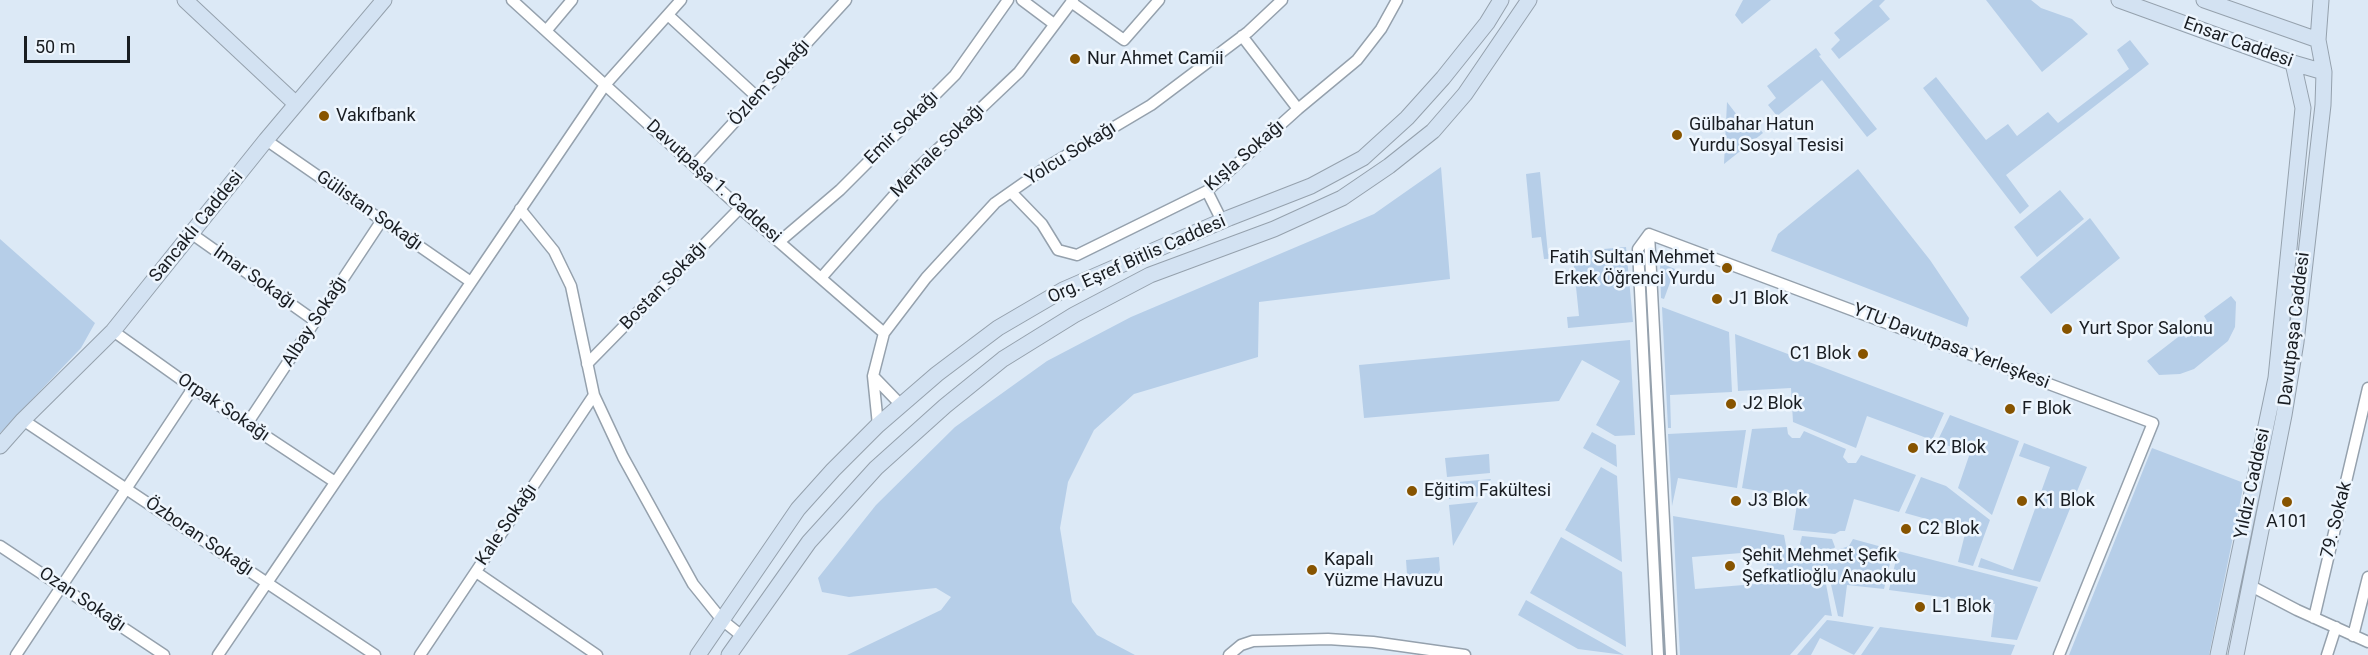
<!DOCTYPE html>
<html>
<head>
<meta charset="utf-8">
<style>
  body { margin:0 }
  #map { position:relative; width:2368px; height:655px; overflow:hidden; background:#dce9f6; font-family:Roboto,sans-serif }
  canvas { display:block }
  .scale { position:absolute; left:24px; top:36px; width:106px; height:27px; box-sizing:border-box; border:3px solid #191d22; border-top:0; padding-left:8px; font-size:18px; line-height:21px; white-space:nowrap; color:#191d22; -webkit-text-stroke:4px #eef6fe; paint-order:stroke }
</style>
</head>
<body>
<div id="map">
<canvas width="2368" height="655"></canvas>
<div class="scale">50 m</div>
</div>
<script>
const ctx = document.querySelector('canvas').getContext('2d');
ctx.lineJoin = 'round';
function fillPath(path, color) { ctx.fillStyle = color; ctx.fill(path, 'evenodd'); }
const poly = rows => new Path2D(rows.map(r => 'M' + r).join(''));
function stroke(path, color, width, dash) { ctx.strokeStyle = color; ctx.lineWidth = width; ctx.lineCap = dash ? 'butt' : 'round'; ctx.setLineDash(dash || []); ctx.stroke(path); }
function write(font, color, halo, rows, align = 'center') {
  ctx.font = font + ' Roboto,sans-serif'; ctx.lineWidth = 5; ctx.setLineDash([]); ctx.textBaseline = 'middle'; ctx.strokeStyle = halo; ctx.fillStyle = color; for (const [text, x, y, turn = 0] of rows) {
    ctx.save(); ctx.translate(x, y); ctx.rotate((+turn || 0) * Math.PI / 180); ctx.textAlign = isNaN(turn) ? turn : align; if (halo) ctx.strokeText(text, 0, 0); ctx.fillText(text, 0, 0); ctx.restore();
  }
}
const green = poly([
  [1743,0,1771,0,1742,24,1735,15],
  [1873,0,1885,0,1879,6,1890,19,1839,59,1831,49,1840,40,1834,33],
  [1986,0,2031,0,2041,8,2072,19,2088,34,2042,72],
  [2130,40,2149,64,2006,175,2029,206,2020,214,1923,88,1936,77,1986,140,2008,124,2017,136,2048,112,2058,123,2129,69,2117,50],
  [1816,48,1821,55,1819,56,1877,129,1867,137,1822,80,1777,116,1768,105,1776,98,1767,86],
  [1727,102,1744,124,1751,119,1763,133,1724,164],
  [1441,167,1450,279,1259,302,1258,357,1134,394,1094,430,1068,482,1060,528,1072,602,1097,635,1135,655,847,655,941,610,951,597,936,588,849,597,822,592,818,578,876,505,955,427,1047,361,1131,317,1374,214],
  [1858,169,1930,260,1969,318,1967,327,1771,251,1778,234],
  [1540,172,1548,254,1626,247,1633,322,1568,328,1567,317,1579,316,1573,258,1544,259,1541,237,1532,238,1526,174],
  [2060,190,2084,219,2037,257,2014,227],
  [2090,218,2120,258,2051,314,2020,277],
  [0,239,95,323,81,348,0,433],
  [1660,263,1675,269,1664,299,1661,298],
  [2231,296,2236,302,2235,327,2228,341,2194,369,2180,374,2159,375,2147,361,2182,334,2186,338,2207,321,2204,316],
  [1662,307,1729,332,1732,392,1670,395,1671,428,1668,428],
  [1735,334,1944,413,1932,440,1867,416,1856,448,1793,422,1791,388,1738,391],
  [1630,340,1635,435,1615,436,1596,425,1620,381,1582,360,1559,401,1364,418,1359,365],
  [1950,415,2019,441,1992,515,1958,488,1970,453,1937,442],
  [1787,427,1788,434,1792,438,1800,438,1804,431,1846,449,1843,457,1848,463,1856,463,1861,455,1916,475,1899,512,1854,499,1845,531,1840,531,1835,534,1793,530,1798,498,1742,488,1752,429],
  [1746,430,1737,488,1678,478,1672,506,1668,434],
  [1592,432,1616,445,1617,467,1583,448],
  [2024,443,2087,467,2040,582,1978,567,1981,558,2013,570,2050,467,2019,456],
  [2152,448,2244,483,2209,655,2069,655],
  [1489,454,1490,473,1447,477,1445,458],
  [1601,467,1617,476,1622,562,1565,530],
  [1921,477,1946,486,1990,520,1973,566,1958,562,1966,530,1905,513],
  [1491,479,1481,496,1449,499,1447,483],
  [1478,502,1453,546,1449,505],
  [1673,516,1784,535,1786,546,1791,549,1797,548,1802,555,1806,552,1800,544,1802,536,1832,539,1835,547,1830,555,1833,560,1840,549,1849,546,1853,539,1893,550,1884,589,1847,585,1843,617,1838,616,1830,580,1826,584,1832,616,1825,615,1790,655,1680,655],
  [1766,551,1768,583,1695,589,1692,557],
  [1561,537,1622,572,1626,647,1530,593],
  [1898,551,2038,587,2017,640,1991,637,1995,604,1889,590],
  [1439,557,1440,570,1430,587,1407,574,1406,560],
  [1526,600,1624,655,1578,649,1518,615],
  [1827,620,1835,621,1874,627,1854,655,1820,638,1811,655,1797,655],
  [1880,627,2015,645,2011,655,1861,655]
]);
const street = poly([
  [512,0,740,208,884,333],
  [1022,0,1054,24],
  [1071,2,1124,40,1159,0],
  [668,15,757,97],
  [546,31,572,0],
  [1242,36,1298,109],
  [266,140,471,282],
  [694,166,846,0],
  [1207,191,1222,221],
  [1011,192,1042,224,1058,250,1077,255,1207,191,1298,109,1357,60,1381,29,1397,0],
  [520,209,554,251,571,286,594,395,623,457,693,584,722,620,742,636],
  [192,234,315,321],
  [1649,234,2153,423,2059,655],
  [1649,234,1638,249,1658,655],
  [1649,234,1671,655],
  [779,242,840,190,955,75,1008,0],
  [821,278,919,167,1019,72,1073,0],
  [113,331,193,388,335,482],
  [587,364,740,208],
  [873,376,901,405],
  [23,420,375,655],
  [247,424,382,220],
  [878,425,873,376,884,333,926,278,995,203,1045,168,1151,105,1248,32,1282,0],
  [0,546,164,655],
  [476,572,597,655],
  [2251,586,2297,610,2368,642],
  [2314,618,2368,388],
  [2353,636,2368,577],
  [16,655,193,388],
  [218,655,605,85,681,0],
  [420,655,594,395],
  [1229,655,1241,645,1253,641,1328,639,1373,642,1465,655],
  [2327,655,2336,627]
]);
const secondary = poly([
  [185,0,296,104],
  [2119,0,2293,63,2324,72],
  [2204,0,2318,40],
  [0,446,23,420,113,331,266,140,384,0],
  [698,655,798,509,833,470,878,425,937,374,998,328,1063,290,1229,218,1311,186,1363,158,1407,118,1443,78,1487,23,1501,0],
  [729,655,809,542,876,468,945,406,1003,359,1074,315,1150,275,1274,229,1342,198,1389,166,1433,131,1465,94,1529,0],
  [2218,655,2276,378,2303,108,2293,63],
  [2236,655,2284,415,2296,342,2323,105,2324,72,2318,40,2321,0]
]);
const markers = [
  [1075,59,6,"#875400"],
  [324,116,6,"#875400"],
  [1677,135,6,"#875400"],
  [1727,268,6,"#875400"],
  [1717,299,6,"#875400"],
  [2067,329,6,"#875400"],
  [1863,354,6,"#875400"],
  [1731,404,6,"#875400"],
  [2010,409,6,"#875400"],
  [1913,448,6,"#875400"],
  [1412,491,6,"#875400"],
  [1736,501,6,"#875400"],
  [2022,501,6,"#875400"],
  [2287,502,6,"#875400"],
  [1906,529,6,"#875400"],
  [1730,566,6,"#875400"],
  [1312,570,6,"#875400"],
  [1920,607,6,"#875400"]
];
const streetNames = [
  ["Ensar Caddesi",2238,43,20],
  ["Özlem Sokağı",770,83,-48],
  ["Emir Sokağı",902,128,-45],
  ["Merhale Sokağı",938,151,-45],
  ["Yolcu Sokağı",1071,154,-32],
  ["Kışla Sokağı",1245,156,-41],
  ["Davutpaşa 1. Caddesi",713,182,42],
  ["Gülistan Sokağı",369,211,35],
  ["Sancaklı Caddesi",197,227,-51],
  ["Org. Eşref Bitlis Caddesi",1137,260,-24],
  ["İmar Sokağı",254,278,35],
  ["Bostan Sokağı",664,286,-46],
  ["Albay Sokağı",315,322,-57],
  ["Davutpaşa Caddesi",2295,329,-83],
  ["YTU Davutpasa Yerleşkesi",1951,347,21],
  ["Orpak Sokağı",223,408,34],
  ["Yıldız Caddesi",2253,484,-78],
  ["79. Sokak",2337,520,-76],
  ["Kale Sokağı",507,525,-56],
  ["Özboran Sokağı",199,537,34],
  ["Ozan Sokağı",82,600,34]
];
const poiNames = [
  ["Nur Ahmet Camii",1087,59],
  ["Vakıfbank",336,116],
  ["Gülbahar Hatun",1689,125],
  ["Yurdu Sosyal Tesisi",1689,146],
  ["Fatih Sultan Mehmet",1715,258,"right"],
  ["Erkek Öğrenci Yurdu",1715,279,"right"],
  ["J1 Blok",1729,299],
  ["Yurt Spor Salonu",2079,329],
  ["C1 Blok",1851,354,"right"],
  ["J2 Blok",1743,404],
  ["F Blok",2022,409],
  ["K2 Blok",1925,448],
  ["Eğitim Fakültesi",1424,491],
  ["J3 Blok",1748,501],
  ["K1 Blok",2034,501],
  ["A101",2287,522,"center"],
  ["C2 Blok",1918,529],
  ["Şehit Mehmet Şefik",1742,556],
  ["Şefkatlioğlu Anaokulu",1742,577],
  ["Kapalı",1324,560],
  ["Yüzme Havuzu",1324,581],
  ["L1 Blok",1932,607]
];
fillPath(green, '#b6cee8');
stroke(street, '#95a1ad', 13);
stroke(secondary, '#95a1ad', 17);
stroke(street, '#fff', 10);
stroke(secondary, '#d3e2f2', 15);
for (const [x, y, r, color] of markers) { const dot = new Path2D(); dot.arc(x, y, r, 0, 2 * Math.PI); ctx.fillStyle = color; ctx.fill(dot); stroke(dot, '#eef6fe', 2); }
write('18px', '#191d22', '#eef6fe', streetNames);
write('18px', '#191d22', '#eef6fe', poiNames, 'left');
</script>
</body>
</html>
